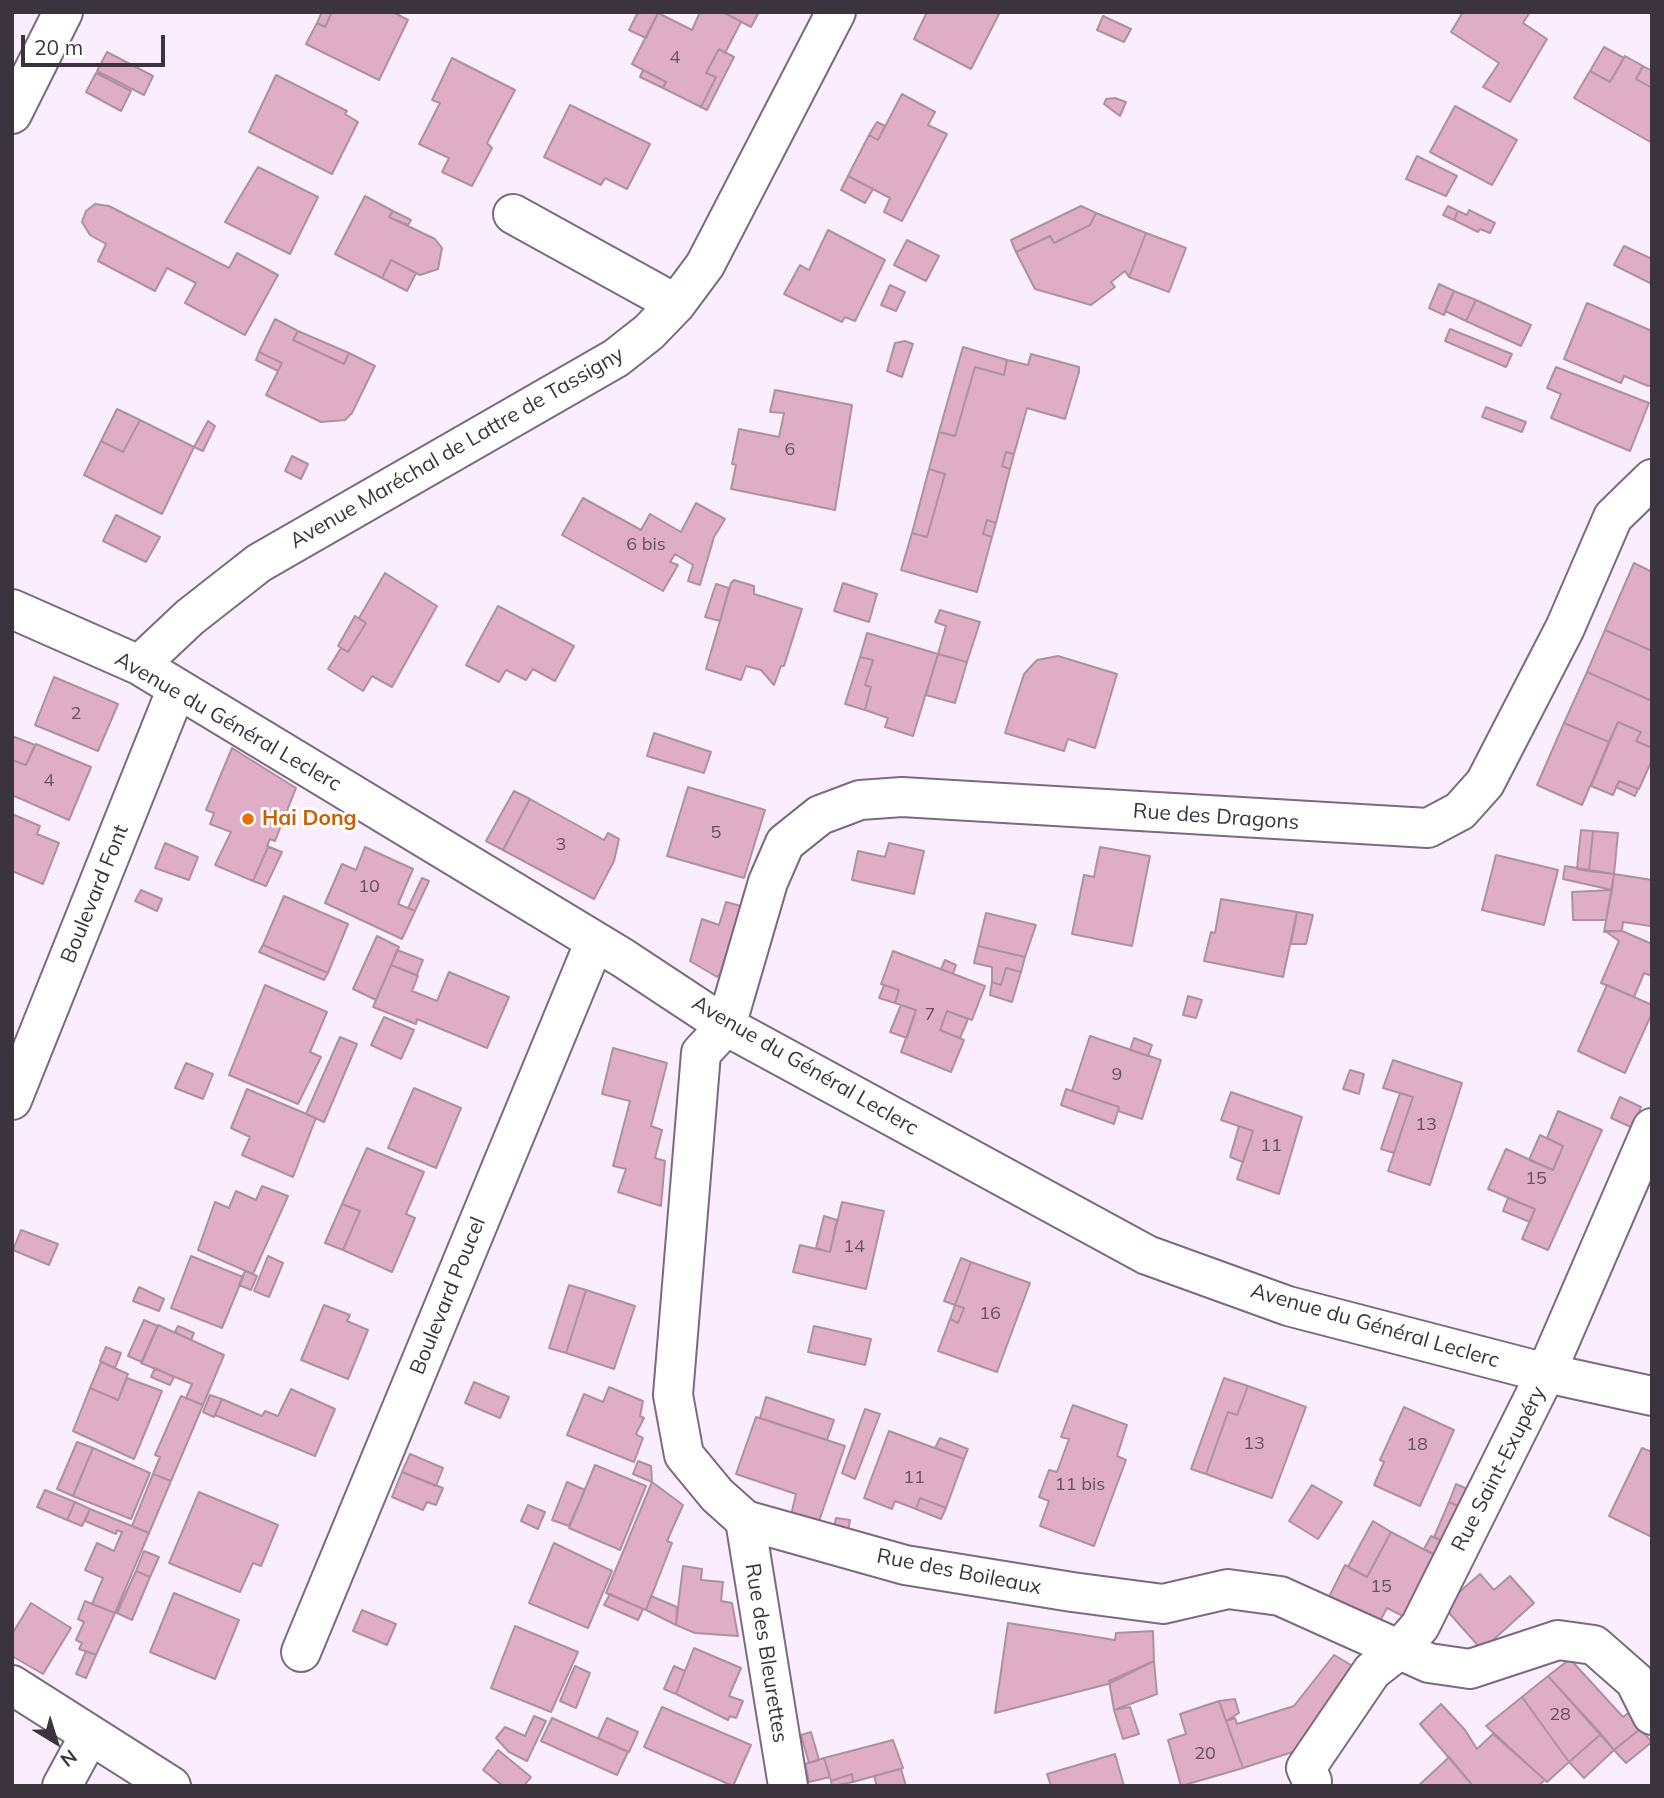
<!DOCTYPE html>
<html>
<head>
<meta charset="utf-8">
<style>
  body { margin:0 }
  #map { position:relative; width:1664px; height:1798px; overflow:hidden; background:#faeefe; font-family:Mulish,sans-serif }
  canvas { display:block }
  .frame { position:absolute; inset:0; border:14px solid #3b343e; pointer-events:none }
  .north { position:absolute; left:21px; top:1707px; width:70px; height:70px; -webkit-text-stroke:5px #fff; paint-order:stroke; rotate:142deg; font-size:19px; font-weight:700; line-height:28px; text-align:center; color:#3b343e }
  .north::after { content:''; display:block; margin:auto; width:24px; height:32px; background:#3b343e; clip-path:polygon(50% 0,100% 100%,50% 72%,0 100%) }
  .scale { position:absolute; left:21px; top:35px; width:144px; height:32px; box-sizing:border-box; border:4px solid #3b343e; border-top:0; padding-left:9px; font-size:21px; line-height:24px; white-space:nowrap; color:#3b343e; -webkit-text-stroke:5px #fff; paint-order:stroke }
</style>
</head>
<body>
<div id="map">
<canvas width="1664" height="1798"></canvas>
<div class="frame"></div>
<div class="north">N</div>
<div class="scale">20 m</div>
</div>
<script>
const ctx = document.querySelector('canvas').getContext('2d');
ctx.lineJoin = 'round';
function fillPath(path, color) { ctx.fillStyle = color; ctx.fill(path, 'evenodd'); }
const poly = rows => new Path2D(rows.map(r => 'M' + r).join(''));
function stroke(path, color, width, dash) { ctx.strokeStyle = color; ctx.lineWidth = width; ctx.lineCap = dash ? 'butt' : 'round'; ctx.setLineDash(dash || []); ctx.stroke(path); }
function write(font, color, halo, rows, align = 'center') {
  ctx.font = font + ' Mulish,sans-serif'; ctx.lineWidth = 6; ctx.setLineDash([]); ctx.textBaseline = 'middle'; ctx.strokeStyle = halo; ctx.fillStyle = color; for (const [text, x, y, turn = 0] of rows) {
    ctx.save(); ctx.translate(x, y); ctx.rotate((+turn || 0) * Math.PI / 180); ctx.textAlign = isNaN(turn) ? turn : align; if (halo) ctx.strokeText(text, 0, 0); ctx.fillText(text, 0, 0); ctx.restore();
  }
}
const building = poly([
  [322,12,332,12,325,27,317,23,322,12],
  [332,12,393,12,408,20,379,80,306,44,317,23,325,27,332,12],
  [638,12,658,13,646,38,629,30,638,12],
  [700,12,723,12,741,22,725,53,719,49,706,73,716,77,701,107,663,88,666,82,632,64,658,13,692,30,700,12],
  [723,12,759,12,751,27,723,12],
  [927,12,1000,12,971,69,914,39,927,12],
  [1463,12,1530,12,1523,23,1547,39,1510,102,1483,87,1499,63,1451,32,1463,12],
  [1103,16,1131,29,1124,42,1097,30,1103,16],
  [1604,47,1624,58,1610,82,1590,71,1604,47],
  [719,49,734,57,707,110,701,107,716,77,706,73,719,49],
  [107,52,153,76,144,95,97,71,107,52],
  [1625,56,1643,66,1636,79,1652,88,1652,143,1574,98,1590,71,1610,82,1625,56],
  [452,58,515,90,487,143,492,148,472,186,442,172,449,158,419,144,440,103,432,100,452,58],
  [1643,66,1652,71,1652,88,1636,79,1643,66],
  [643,70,666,82,663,88,640,77,643,70],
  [96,73,131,91,121,111,86,92,96,73],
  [276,75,347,111,345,114,358,122,332,174,249,132,276,75],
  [902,94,935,112,928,125,947,134,902,221,884,212,890,198,848,176,869,135,878,140,902,94],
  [1115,98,1126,102,1120,116,1104,104,1106,99,1115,98],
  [570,105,650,144,627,189,605,178,601,185,544,157,570,105],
  [1455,106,1517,140,1492,185,1430,152,1455,106],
  [877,122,885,126,878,140,869,135,877,122],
  [1417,156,1457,176,1446,196,1406,179,1417,156],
  [258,167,318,197,290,254,225,222,258,167],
  [848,176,873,189,865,203,841,190,848,176],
  [365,196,393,211,389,217,435,239,442,248,438,269,420,275,391,260,382,278,335,254,365,196],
  [95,204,109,206,229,268,237,253,278,275,245,335,185,303,196,283,167,268,155,291,98,261,106,244,90,235,82,222,86,211,95,204],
  [1081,206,1096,213,1090,225,1054,243,1050,236,1016,252,1011,240,1081,206],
  [1448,206,1458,211,1454,220,1443,215,1448,206],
  [1469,210,1495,223,1490,233,1480,229,1478,232,1454,220,1458,211,1467,215,1469,210],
  [393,211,411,220,408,225,389,217,393,211],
  [1096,213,1146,233,1129,277,1125,271,1111,282,1115,287,1091,305,1035,289,1016,252,1050,236,1054,243,1090,225,1096,213],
  [828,230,885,260,855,321,845,317,842,322,784,294,800,265,809,270,828,230],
  [1146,233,1186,248,1169,292,1129,277,1146,233],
  [907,240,939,256,926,281,894,265,907,240],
  [1624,246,1652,259,1652,284,1614,265,1624,246],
  [391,260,416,273,407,291,382,278,391,260],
  [1439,284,1454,291,1444,315,1429,308,1439,284],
  [890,285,905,292,896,311,881,305,890,285],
  [1454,291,1476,300,1466,321,1445,311,1454,291],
  [1476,300,1531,325,1521,346,1466,321,1476,300],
  [1587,303,1652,331,1652,385,1648,386,1624,376,1621,383,1564,359,1587,303],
  [275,319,298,331,293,340,344,364,349,353,375,366,352,413,345,420,321,422,266,395,282,363,259,352,275,319],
  [1450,329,1512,354,1506,367,1445,341,1450,329],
  [298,331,349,353,344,364,293,340,298,331],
  [905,341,913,344,902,377,887,371,895,343,905,341],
  [963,347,1007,360,1004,375,975,367,955,436,939,432,963,347],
  [259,352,282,363,278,371,256,360,259,352],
  [1031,354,1079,367,1079,372,1065,419,1027,408,1014,454,1006,452,1002,466,1010,469,996,523,987,520,983,534,992,537,977,592,901,570,912,533,927,537,945,474,929,469,939,432,955,436,975,367,1004,375,1007,360,1028,365,1031,354],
  [1556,367,1649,403,1630,451,1551,418,1561,394,1547,388,1556,367],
  [775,390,852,405,835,510,731,489,736,465,732,464,739,429,779,437,784,413,770,412,775,390],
  [1486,407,1526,422,1522,432,1482,417,1486,407],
  [117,409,140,420,123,452,101,441,117,409],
  [140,420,194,447,162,514,84,475,101,441,123,452,140,420],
  [208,421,215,426,203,451,194,447,208,421],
  [1006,452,1014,454,1010,469,1002,466,1006,452],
  [292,456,308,464,301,479,285,471,292,456],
  [929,469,945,474,927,537,912,533,929,469],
  [583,498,641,530,650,514,681,532,696,503,725,519,714,537,700,585,688,581,693,565,675,554,670,562,678,565,663,591,562,535,583,498],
  [116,515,160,537,146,562,103,541,116,515],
  [987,520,996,523,992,537,983,534,987,520],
  [1634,563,1652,572,1652,651,1605,630,1634,563],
  [385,573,437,606,392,687,372,676,363,691,328,669,341,648,348,652,366,623,359,618,385,573],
  [734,580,754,586,754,594,802,609,784,666,781,666,774,685,761,670,746,666,741,680,706,669,731,583,734,580],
  [843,583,877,594,869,622,834,611,843,583],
  [716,584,729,588,720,621,705,617,716,584],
  [498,606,574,646,555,681,533,669,526,680,506,670,499,682,466,665,498,606],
  [940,610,980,622,967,662,938,654,946,626,935,622,940,610],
  [355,616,366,623,348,652,338,646,355,616],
  [1605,630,1652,651,1652,701,1587,672,1605,630],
  [867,633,938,654,913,736,885,727,888,718,865,710,871,687,865,685,873,660,860,657,867,633],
  [938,654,967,662,955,703,926,695,938,654],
  [1058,656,1117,674,1095,748,1068,739,1064,751,1005,733,1024,674,1037,660,1058,656],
  [860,657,873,660,865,685,871,687,865,710,845,704,860,657],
  [1587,672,1652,701,1652,748,1636,741,1641,732,1618,722,1609,742,1564,723,1587,672],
  [54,677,118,704,98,751,35,725,54,677],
  [1618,722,1641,732,1636,741,1652,748,1652,760,1639,789,1619,781,1613,795,1591,786,1618,722],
  [1564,723,1609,742,1582,805,1537,785,1564,723],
  [654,733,711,752,704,773,647,756,654,733],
  [12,736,35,745,26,765,12,760,12,736],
  [36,744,91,767,69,820,12,795,12,760,26,765,36,744],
  [232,748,296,788,275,841,270,839,267,846,277,850,268,847,253,881,215,865,231,832,210,824,214,813,206,810,232,748],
  [1619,781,1638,789,1635,796,1616,787,1619,781],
  [688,787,765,810,744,878,667,856,688,787],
  [514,791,530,799,503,850,486,841,514,791],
  [530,799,604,840,608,833,619,839,614,861,594,899,503,850,530,799],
  [12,814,40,826,37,834,59,843,43,884,12,871,12,814],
  [1581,830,1593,831,1589,871,1577,869,1581,830],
  [1593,831,1618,833,1614,874,1589,871,1593,831],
  [165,843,198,857,189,880,155,868,165,843],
  [889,843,924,851,914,894,852,880,858,851,885,857,889,843],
  [268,847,282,852,266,886,253,881,268,847],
  [365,847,413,869,398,904,415,911,402,939,325,903,342,864,356,870,365,847],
  [1100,847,1150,856,1132,946,1072,934,1084,875,1094,877,1100,847],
  [1496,855,1558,870,1544,925,1482,910,1496,855],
  [1565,866,1614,874,1612,890,1563,879,1565,866],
  [1614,874,1652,880,1651,926,1623,922,1622,931,1604,932,1614,874],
  [422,878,429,881,415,911,408,908,422,878],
  [141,890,162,899,157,911,135,901,141,890],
  [1612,890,1606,920,1573,920,1572,892,1612,890],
  [284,896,348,924,328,973,263,945,284,896],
  [1221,899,1297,912,1283,977,1204,961,1211,932,1215,933,1221,899],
  [726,902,741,906,721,972,717,977,690,961,702,919,719,925,726,902],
  [1297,912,1313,915,1306,944,1291,944,1297,912],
  [986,913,1036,925,1025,957,978,946,986,913],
  [1605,931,1622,931,1652,944,1652,976,1644,973,1634,997,1601,983,1619,941,1605,931],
  [377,936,399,947,376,1000,353,989,377,936],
  [263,945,328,973,324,980,259,952,263,945],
  [978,946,1025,957,1021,972,1006,968,1001,985,992,982,992,967,974,963,978,946],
  [397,950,423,960,417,975,391,965,397,950],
  [893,951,985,986,972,1020,947,1011,940,1030,964,1040,951,1072,901,1052,916,1010,895,1003,899,990,881,984,893,951],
  [945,960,956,965,953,974,941,969,945,960],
  [391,965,418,976,412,991,437,1001,449,972,509,997,487,1048,417,1019,416,1024,373,1007,391,965],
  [1006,968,1021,972,1012,1002,990,995,992,982,1001,985,1006,968],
  [265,985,327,1012,310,1052,321,1057,298,1104,229,1075,265,985],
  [884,985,899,990,895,1003,879,998,884,985],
  [1607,985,1652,1005,1652,1013,1625,1073,1578,1051,1607,985],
  [1188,996,1202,1000,1196,1018,1183,1015,1188,996],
  [901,1005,916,1010,907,1038,890,1032,901,1005],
  [947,1011,968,1019,960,1038,940,1030,947,1011],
  [384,1017,414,1030,401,1059,371,1045,384,1017],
  [1090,1036,1161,1060,1142,1119,1118,1111,1119,1107,1072,1091,1090,1036],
  [340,1037,357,1044,324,1122,306,1114,340,1037],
  [1134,1038,1152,1045,1148,1056,1130,1050,1134,1038],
  [613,1048,667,1063,651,1126,662,1130,655,1158,665,1161,661,1206,618,1192,626,1169,613,1166,630,1101,602,1094,613,1048],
  [1393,1060,1462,1083,1430,1185,1388,1171,1413,1097,1383,1088,1393,1060],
  [186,1063,213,1074,203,1099,175,1088,186,1063],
  [1350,1070,1364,1074,1359,1094,1343,1089,1350,1070],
  [414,1088,461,1108,436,1168,388,1148,414,1088],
  [247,1089,316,1118,293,1177,242,1155,250,1137,231,1128,247,1089],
  [1066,1089,1119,1107,1114,1124,1061,1105,1066,1089],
  [1231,1092,1302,1117,1279,1194,1237,1179,1253,1131,1221,1120,1231,1092],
  [1400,1093,1413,1097,1394,1153,1381,1149,1400,1093],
  [1620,1097,1641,1107,1633,1128,1611,1118,1620,1097],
  [1558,1111,1602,1130,1548,1250,1522,1239,1535,1209,1488,1189,1506,1149,1553,1170,1563,1146,1547,1138,1558,1111],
  [1239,1126,1253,1131,1243,1162,1230,1157,1239,1126],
  [1540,1135,1563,1146,1553,1170,1529,1160,1540,1135],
  [367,1148,424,1172,406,1214,415,1218,392,1272,343,1250,360,1211,342,1204,367,1148],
  [262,1186,288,1196,253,1274,198,1250,215,1202,229,1208,236,1191,256,1200,262,1186],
  [1508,1198,1535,1209,1530,1222,1503,1211,1508,1198],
  [842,1202,884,1211,866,1289,793,1272,800,1245,830,1252,842,1202],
  [342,1204,360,1211,343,1250,325,1243,342,1204],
  [824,1216,837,1220,830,1252,816,1248,824,1216],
  [21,1230,58,1244,49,1265,13,1250,21,1230],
  [191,1256,243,1277,222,1328,171,1308,191,1256],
  [268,1256,283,1263,269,1297,254,1291,268,1256],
  [961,1258,971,1262,955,1305,944,1301,961,1258],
  [971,1262,1030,1283,997,1372,938,1351,950,1319,958,1323,964,1308,955,1305,971,1262],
  [245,1271,257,1276,251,1290,239,1285,245,1271],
  [569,1285,586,1290,566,1353,549,1348,569,1285],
  [139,1287,164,1299,159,1311,133,1301,139,1287],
  [586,1290,635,1306,614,1369,566,1353,586,1290],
  [324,1305,350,1315,347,1321,368,1330,348,1379,301,1360,324,1305],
  [955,1305,964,1308,958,1323,950,1319,955,1305],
  [144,1320,158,1326,142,1362,128,1356,144,1320],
  [158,1325,224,1355,203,1405,186,1398,192,1384,141,1363,158,1325],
  [178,1326,194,1333,191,1340,175,1332,178,1326],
  [814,1326,871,1339,865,1365,808,1352,814,1326],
  [106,1347,121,1353,115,1368,100,1361,106,1347],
  [101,1362,128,1374,118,1400,90,1388,101,1362],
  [155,1368,174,1377,170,1385,151,1377,155,1368],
  [127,1378,162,1391,134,1459,73,1431,90,1388,118,1400,127,1378],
  [1224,1378,1248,1386,1237,1415,1228,1412,1206,1474,1191,1469,1224,1378],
  [474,1382,509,1397,500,1418,465,1403,474,1382],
  [1248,1386,1306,1407,1272,1498,1206,1474,1228,1412,1237,1415,1248,1386],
  [609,1387,643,1401,640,1416,644,1418,636,1434,643,1438,634,1462,567,1435,584,1394,603,1402,609,1387],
  [291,1389,335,1409,315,1456,215,1415,222,1399,262,1416,265,1411,278,1416,291,1389],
  [210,1395,222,1399,214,1417,203,1412,210,1395],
  [181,1396,203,1405,171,1481,153,1474,160,1457,155,1455,181,1396],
  [766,1397,834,1420,827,1440,760,1418,766,1397],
  [1073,1405,1127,1425,1117,1456,1126,1460,1094,1546,1040,1526,1049,1501,1039,1497,1049,1470,1057,1472,1069,1439,1061,1437,1073,1405],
  [1404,1407,1454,1430,1420,1506,1374,1485,1384,1462,1380,1460,1404,1407],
  [865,1409,880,1414,855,1479,842,1473,865,1409],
  [756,1417,845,1446,818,1524,791,1515,796,1494,736,1474,756,1417],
  [889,1431,964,1459,946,1508,920,1498,916,1509,895,1501,892,1509,864,1498,889,1431],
  [940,1438,968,1449,964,1459,935,1448,940,1438],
  [77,1442,93,1448,73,1496,57,1489,77,1442],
  [93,1448,150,1473,131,1519,73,1496,93,1448],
  [1642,1448,1652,1452,1652,1537,1609,1516,1642,1448],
  [410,1454,443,1468,436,1486,402,1472,410,1454],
  [638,1461,651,1466,652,1482,633,1474,638,1461],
  [595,1465,646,1486,620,1550,569,1528,595,1465],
  [402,1472,443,1488,436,1505,427,1502,423,1510,392,1497,402,1472],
  [153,1474,171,1481,149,1533,132,1526,153,1474],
  [567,1482,585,1490,569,1526,552,1520,567,1482],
  [652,1482,683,1505,667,1541,672,1543,646,1610,606,1593,652,1482],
  [1456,1484,1472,1491,1464,1509,1449,1502,1456,1484],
  [1312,1485,1342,1502,1318,1539,1289,1521,1312,1485],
  [45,1490,75,1502,67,1520,37,1507,45,1490],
  [199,1492,278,1525,261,1566,253,1563,240,1592,169,1563,199,1492],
  [920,1498,946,1508,941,1519,916,1509,920,1498],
  [75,1502,90,1509,82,1526,67,1520,75,1502],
  [1449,1502,1464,1509,1449,1544,1434,1537,1449,1502],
  [528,1505,545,1512,538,1529,521,1521,528,1505],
  [90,1509,149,1533,115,1613,92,1604,103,1578,85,1570,97,1543,114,1551,122,1532,117,1530,116,1534,85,1521,90,1509],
  [836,1518,850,1520,848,1531,834,1528,836,1518],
  [1373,1521,1391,1532,1367,1577,1348,1567,1373,1521],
  [1391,1532,1442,1559,1411,1620,1387,1608,1379,1623,1329,1597,1345,1565,1367,1577,1391,1532],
  [1431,1536,1449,1544,1442,1558,1424,1549,1431,1536],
  [554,1543,612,1571,588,1628,529,1603,554,1543],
  [144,1551,159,1557,150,1577,136,1571,144,1551],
  [683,1566,702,1569,701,1580,723,1582,721,1601,732,1603,738,1636,695,1633,676,1625,683,1566],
  [136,1571,150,1577,132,1620,117,1613,136,1571],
  [1480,1574,1494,1590,1510,1576,1534,1603,1482,1650,1443,1606,1480,1574],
  [174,1593,239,1620,215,1679,150,1652,174,1593],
  [610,1594,643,1609,638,1620,604,1605,610,1594],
  [651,1596,677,1607,676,1625,646,1610,651,1596],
  [85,1601,115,1613,96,1655,79,1649,82,1643,76,1640,84,1622,78,1619,85,1601],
  [31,1603,71,1628,43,1674,12,1656,12,1634,31,1603],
  [362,1610,396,1624,387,1645,353,1631,362,1610],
  [1008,1623,1115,1640,1116,1633,1153,1631,1154,1661,1108,1684,995,1713,1008,1623],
  [515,1626,578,1652,551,1712,491,1688,515,1626],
  [694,1648,741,1668,729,1696,743,1701,736,1718,730,1716,728,1720,676,1694,694,1648],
  [86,1651,96,1655,86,1678,76,1674,86,1651],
  [1334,1655,1358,1669,1308,1747,1243,1768,1226,1721,1235,1718,1237,1724,1294,1706,1334,1655],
  [1570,1659,1623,1717,1631,1711,1644,1726,1614,1750,1548,1676,1570,1659],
  [1154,1661,1157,1694,1114,1710,1109,1681,1154,1661],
  [575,1666,590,1673,576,1708,560,1701,575,1666],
  [674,1666,685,1671,676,1694,664,1689,674,1666],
  [1548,1676,1601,1734,1569,1762,1522,1697,1548,1676],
  [1522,1697,1569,1762,1547,1782,1486,1726,1522,1697],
  [1235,1699,1239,1713,1226,1721,1219,1701,1235,1699],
  [1219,1701,1243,1768,1181,1786,1168,1740,1186,1734,1180,1714,1219,1701],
  [1441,1704,1465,1730,1477,1749,1493,1734,1545,1780,1538,1786,1473,1786,1420,1724,1441,1704],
  [662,1707,751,1745,733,1786,644,1747,662,1707],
  [1130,1707,1139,1734,1123,1739,1114,1710,1130,1707],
  [534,1716,546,1721,527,1761,509,1752,496,1738,505,1727,525,1736,534,1716],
  [552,1718,628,1752,617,1775,541,1741,552,1718],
  [607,1718,638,1732,629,1752,598,1738,607,1718],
  [1640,1729,1652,1742,1626,1763,1614,1750,1640,1729],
  [811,1732,819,1760,809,1763,801,1735,811,1732],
  [1601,1734,1614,1750,1584,1778,1569,1762,1601,1734],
  [893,1740,903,1768,853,1782,852,1774,831,1781,824,1758,893,1740],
  [498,1750,531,1777,524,1786,503,1786,483,1770,498,1750],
  [1115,1754,1124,1786,1051,1786,1047,1774,1115,1754],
  [1449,1757,1473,1786,1418,1786,1444,1762,1449,1757],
  [824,1758,830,1777,809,1782,805,1764,824,1758],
  [901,1769,906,1786,877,1786,874,1776,901,1769],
  [852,1774,853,1782,832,1786,831,1781,852,1774]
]);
const minor = poly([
  [12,114,63,12],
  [513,214,676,304],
  [1652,479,1613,517,1565,628,1485,783,1460,811,1428,828,902,797,860,800,820,815,785,843,768,882,726,1026,701,1053,673,1395,684,1455,717,1495,745,1520,905,1565,1072,1592,1163,1604,1228,1589,1280,1596,1429,1663,1470,1669,1558,1640,1594,1645,1635,1681,1652,1715],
  [12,609,139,665,623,958,726,1026,1147,1255,1288,1306,1546,1373,1652,1396],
  [139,665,190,617,259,563,616,358,649,332,676,304,705,265,836,12],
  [12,1100,177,688],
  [745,1520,788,1786],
  [301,1652,595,941],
  [12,1685,171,1786],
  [1312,1781,1306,1768,1372,1671,1399,1650,1420,1626,1546,1373,1652,1128],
  [62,1786,89,1736]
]);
const markers = [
  [248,819,7,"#e8710a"]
];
const numberNames = [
  ["4",675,58],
  ["6",790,450],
  ["6 bis",646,545],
  ["2",76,714],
  ["4",49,781],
  ["5",716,833],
  ["3",561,845],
  ["10",369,887],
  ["7",930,1015],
  ["9",1117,1075],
  ["13",1426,1125],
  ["11",1271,1146],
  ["15",1536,1179],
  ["14",854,1247],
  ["16",990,1314],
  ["13",1254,1444],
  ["18",1417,1445],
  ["11",914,1478],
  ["11 bis",1080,1485],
  ["15",1381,1587],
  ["28",1560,1715],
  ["20",1205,1754]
];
const streetNames = [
  ["Avenue Maréchal de Lattre de Tassigny",457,448,-30],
  ["Avenue du Général Leclerc",228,722,30],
  ["Rue des Dragons",1216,817,4],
  ["Boulevard Font",95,894,-68],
  ["Avenue du Général Leclerc",805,1066,30],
  ["Boulevard Poucel",448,1296,-68],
  ["Avenue du Général Leclerc",1375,1326,16],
  ["Rue Saint-Exupéry",1499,1469,-63],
  ["Rue des Boileaux",959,1572,11],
  ["Rue des Bleurettes",766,1653,81]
];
const foodNames = [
  ["Hai Dong",262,819]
];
fillPath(building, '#dfadc6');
stroke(building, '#ae919f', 2);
stroke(minor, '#7b6a81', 42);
stroke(minor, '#fff', 38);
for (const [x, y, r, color] of markers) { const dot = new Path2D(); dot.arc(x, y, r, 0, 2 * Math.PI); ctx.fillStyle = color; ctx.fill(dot); stroke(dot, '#fff', 2.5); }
write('18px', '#645260', null, numberNames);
write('21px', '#3b343e', '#fff', streetNames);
write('bold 21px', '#c56008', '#fff', foodNames, 'left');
</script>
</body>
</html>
